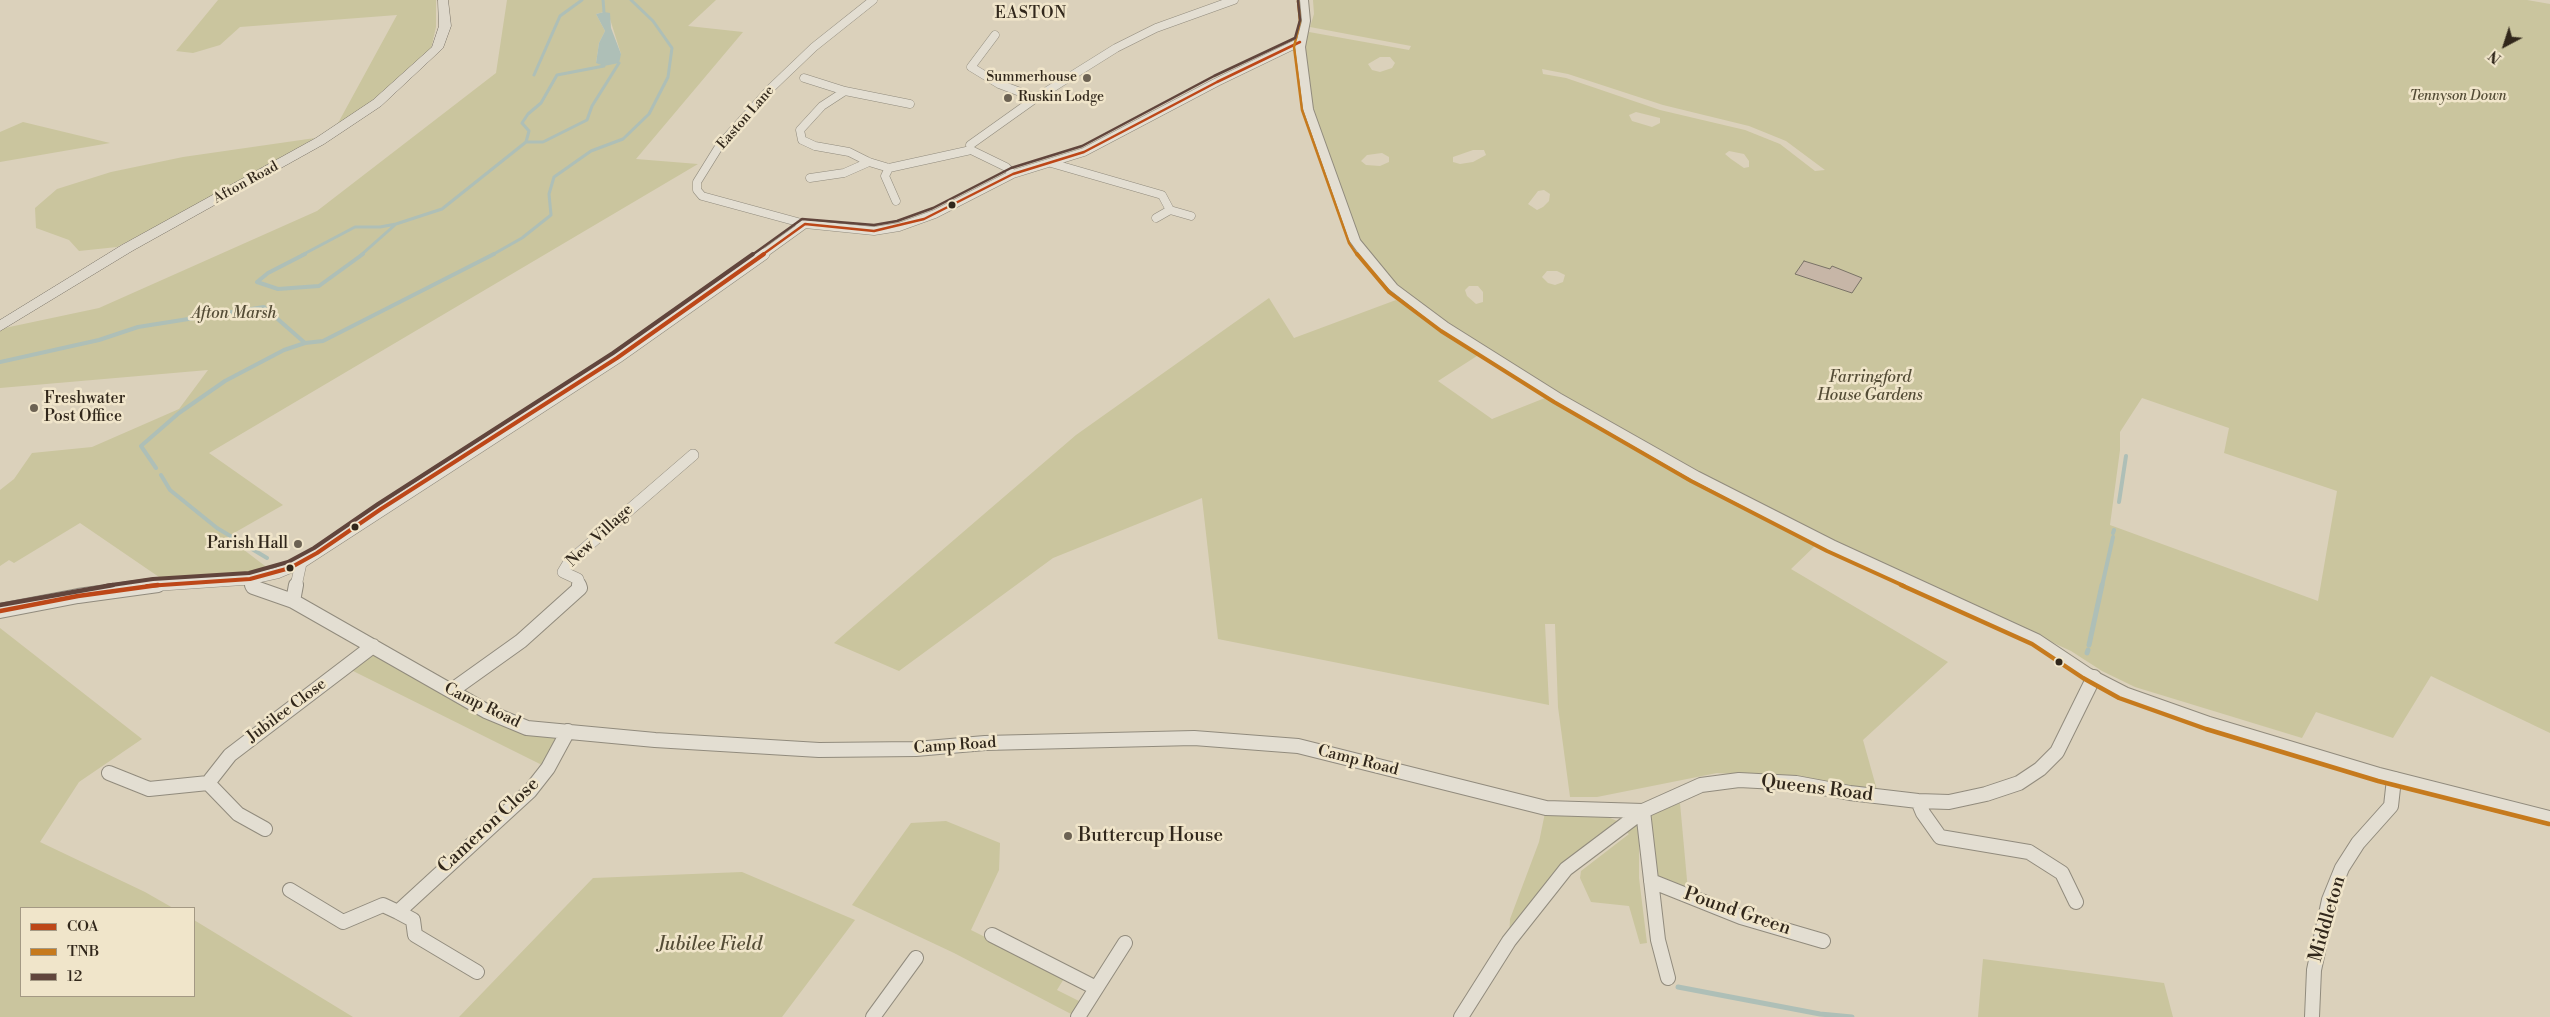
<!DOCTYPE html>
<html>
<head>
<meta charset="utf-8">
<style>
  body { margin:0 }
  #map { position:relative; width:2550px; height:1017px; overflow:hidden; background:#dbd1bb; font-family:"Libre Bodoni",serif }
  canvas { display:block }
  .legend { position:absolute; left:20px; top:907px; width:175px; height:90px; box-sizing:border-box; background:#f0e5ca; border:1px solid #a49984; margin:0; padding:6px 9px; list-style:none; font-size:15px; color:#31271b }
  .legend li { display:flex; align-items:center; gap:10px; height:25px }
  .legend b { width:25px; border:1px solid #a49984 }
  .north { position:absolute; left:2480px; top:20px; width:50px; height:50px; -webkit-text-stroke:4px #f0e5ca; paint-order:stroke; rotate:220deg; font-size:14px; font-weight:700; line-height:20px; text-align:center; color:#31271b }
  .north::after { content:''; display:block; margin:auto; width:18px; height:22px; background:#31271b; clip-path:polygon(50% 0,100% 100%,50% 72%,0 100%) }
</style>
</head>
<body>
<div id="map">
<canvas width="2550" height="1017"></canvas>
<ul class="legend">
<li><b style="height:6px;background:#bd4718"></b>COA</li>
<li><b style="height:6px;background:#c67a1d"></b>TNB</li>
<li><b style="height:6px;background:#61453c"></b>12</li>
</ul>
<div class="north">N</div>
</div>
<script>
const ctx = document.querySelector('canvas').getContext('2d');
ctx.lineJoin = 'round';
function fillPath(path, color) { ctx.fillStyle = color; ctx.fill(path, 'evenodd'); }
const poly = rows => new Path2D(rows.map(r => 'M' + r).join(''));
function stroke(path, color, width, dash) { ctx.strokeStyle = color; ctx.lineWidth = width; ctx.lineCap = dash ? 'butt' : 'round'; ctx.setLineDash(dash || []); ctx.stroke(path); }
function write(font, color, halo, rows, align = 'center') {
  ctx.font = font + ' "Libre Bodoni",serif'; ctx.lineWidth = 5; ctx.setLineDash([]); ctx.textBaseline = 'middle'; ctx.strokeStyle = halo; ctx.fillStyle = color; for (const [text, x, y, turn = 0] of rows) {
    ctx.save(); ctx.translate(x, y); ctx.rotate((+turn || 0) * Math.PI / 180); ctx.textAlign = isNaN(turn) ? turn : align; if (halo) ctx.strokeText(text, 0, 0); ctx.fillText(text, 0, 0); ctx.restore();
  }
}
const green = poly([
  [218,0,436,0,436,27,431,49,374,102,337,125,397,15,240,27,220,45,193,53,176,51],
  [507,0,716,0,688,26,743,32,636,159,698,164,209,453,283,505,227,537,269,569,236,576,159,577,80,523,14,563,9,560,0,566,0,490,14,479,32,453,92,447,179,409,208,370,0,388,0,329,99,308,317,211,496,73],
  [604,12,610,19,621,54,596,63,599,43,605,31,596,14],
  [1313,0,2527,0,2550,4,2550,733,2431,676,2393,738,2316,712,2302,738,2135,687,2102,671,2071,651,1775,515,1560,395,1447,324,1396,286,1359,239,1311,106,1303,42,1309,32,1409,50,1411,46,1310,27,1314,14],
  [1380,57,1390,57,1395,63,1392,68,1380,72,1372,70,1368,64],
  [1542,69,1568,74,1663,105,1749,126,1786,141,1825,170,1815,171,1780,144,1745,130,1660,110,1566,78,1543,74],
  [1636,112,1660,118,1660,123,1652,127,1632,121,1629,115],
  [1473,150,1484,150,1486,155,1473,162,1460,164,1453,162,1453,157],
  [1729,151,1744,154,1749,161,1749,167,1744,168,1731,159,1725,154],
  [1382,153,1389,157,1389,162,1380,166,1366,165,1361,161,1367,155],
  [1544,190,1550,194,1549,201,1543,207,1537,210,1528,204,1538,191],
  [1547,271,1557,271,1565,275,1563,282,1555,285,1548,283,1542,277],
  [1469,286,1478,286,1483,292,1483,302,1476,304,1467,296,1465,290],
  [2142,398,2229,428,2224,453,2337,491,2318,601,2110,525,2120,450,2120,432],
  [23,122,110,143,0,162,0,132],
  [315,138,233,186,117,247,79,251,69,240,36,228,35,208,57,189,111,172,183,157],
  [1269,298,1294,338,1396,300,1480,354,1438,381,1492,419,1550,396,1818,543,1791,569,1948,662,1863,740,1877,790,1796,778,1717,773,1597,797,1570,797,1558,707,1555,624,1545,624,1549,705,1218,639,1202,498,1053,558,899,671,834,643,1076,435],
  [0,628,142,739,79,782,40,842,145,892,173,908,21,908,21,996,194,996,194,920,353,1017,0,1017],
  [373,646,486,711,568,731,548,768,345,667],
  [1680,803,1688,891,1659,881,1654,872,1651,843,1639,842,1639,878,1647,943,1640,944,1629,906,1591,902,1580,878,1581,871,1629,834,1613,823,1610,829,1509,941,1510,919,1539,842,1546,808,1556,814,1608,817,1624,824],
  [946,821,1000,843,999,870,971,930,1065,977,1057,990,1081,1002,1073,1015,954,953,852,905,911,823],
  [742,872,855,920,782,1017,459,1017,593,878],
  [1983,959,2164,983,2173,1017,1978,1017]
]);
const water = poly([
  [604,12,610,13,611,28,621,54,619,63,604,66,596,63,599,43,605,31,596,14]
]);
const streamFar2 = poly([
  [603,0,604,12],
  [534,75,560,16,582,0],
  [526,142,543,142,587,120,592,106,619,63],
  [396,224,442,209,526,142,529,131,522,123,528,114,541,103,557,75,604,66],
  [302,255,355,227,380,227,396,224],
  [361,255,396,224],
  [492,255,522,238,551,215,549,194,554,177,591,151,623,139,649,114,668,77,672,48,653,21,631,0]
]);
const streamFar1 = poly([
  [305,254,268,273,257,282,278,289,319,286,363,254],
  [0,362,99,340,138,327,264,307,305,343,323,341,494,254],
  [156,468,141,446,179,413,225,381,284,350,305,343],
  [161,475,170,490,217,528,267,558],
  [2119,502,2126,456],
  [2113,533,2114,530],
  [2102,586,2113,537]
]);
const stream = poly([
  [2089,645,2102,585],
  [2087,653,2088,650],
  [1678,987,1820,1014,1852,1017]
]);
const building = poly([
  [1804,261,1830,269,1832,266,1862,278,1852,293,1795,274,1804,261]
]);
const minorFar2 = poly([
  [873,0,814,47,770,89,720,145,697,182,697,190,702,196,805,224,874,231,899,227,935,214,1013,174,1084,152,1217,82,1300,42],
  [995,35,971,67,999,84,1036,98],
  [804,78,845,91,822,106,800,130,802,140,815,146,849,152,869,162,889,168,971,150],
  [845,91,910,104],
  [1051,163,1162,195,1170,210,1191,216],
  [889,168,885,176,896,201],
  [1013,174,1006,167,971,150,970,145,1036,98,1116,48,1156,28,1234,0],
  [810,178,844,173,869,162],
  [1156,218,1170,210],
  [762,255,805,224]
]);
const minorFar1 = poly([
  [250,579,253,586],
  [147,586,250,579,277,573,301,563,617,358,764,254],
  [296,586,301,563],
  [580,586,578,579,563,572,569,562,693,455]
]);
const minor = poly([
  [252,585,253,587,293,601,486,711,527,728,655,740,819,750,916,749,985,743,1194,738,1298,746,1546,808,1643,811],
  [293,601,296,585],
  [0,611,78,596,158,585],
  [451,691,521,641,580,588,579,585],
  [109,773,149,789,208,783,238,814,265,829],
  [208,783,230,755,373,646],
  [1918,801,1923,813,1940,837,2029,852,2062,873,2076,902],
  [1643,811,1658,940,1668,978],
  [1651,881,1741,917,1823,941],
  [290,890,343,922,383,905,398,912],
  [992,935,1096,988],
  [477,972,415,935,413,920,398,912,530,791,548,768,568,731],
  [873,1017,916,958],
  [1078,1017,1125,943],
  [1461,1017,1509,941,1566,869,1643,811,1701,785,1739,780,1796,783,1850,793,1918,801,1949,802,1986,794,2019,783,2040,769,2057,752,2094,677],
  [2312,1017,2314,970,2329,900,2342,868,2358,843,2391,806,2394,779]
]);
const tertiary = poly([
  [1300,0,1308,0,1310,21,1305,47,1313,109,1360,240,1397,285,1448,323,1561,394,1699,472,1835,541,2040,635,2091,669,2128,688,2210,717,2380,768,2550,811,2550,825,2380,782,2208,729,2116,696,2081,677,2030,643,1825,549,1689,478,1553,400,1440,329,1389,289,1365,262,1349,240,1303,109,1295,47,1302,21,1300,0]
]);
const primary = poly([
  [438,0,448,0,451,26,443,48,381,106,324,144,132,251,0,331,0,320,122,245,316,138,373,100,432,47,439,26,438,0]
]);
const bus1Far2 = poly([
  [762,255,805,224,874,231,924,219,1013,174,1084,152,1217,82,1300,42]
]);
const bus1Far1 = poly([
  [147,586,250,579,290,568,317,553,381,509,617,358,764,254]
]);
const bus1 = poly([
  [0,611,78,596,158,585]
]);
const bus2Far2 = poly([
  [1298,1,1300,21,1294,47,1302,110,1349,243,1357,255]
]);
const bus2Far1 = poly([
  [1357,254,1389,292,1441,331,1554,402,1691,481,1827,551,1904,586]
]);
const bus2 = poly([
  [1901,585,2032,644,2083,678,2119,698,2206,729,2378,781,2549,824]
]);
const bus3Far2 = poly([
  [752,255,802,219,874,225,897,221,933,208,1011,168,1082,146,1214,76,1295,38,1300,20,1298,1]
]);
const bus3Far1 = poly([
  [105,586,153,579,249,573,288,562,314,548,378,504,613,353,753,254]
]);
const bus3 = poly([
  [0,605,113,585]
]);
const markers = [
  [1087,78,5,"#6c6253"],
  [1008,98,5,"#6c6253"],
  [952,205,4.5,"#31271b"],
  [34,408,5,"#6c6253"],
  [355,527,4.5,"#31271b"],
  [298,544,5,"#6c6253"],
  [290,568,4.5,"#31271b"],
  [2059,662,4.5,"#31271b"],
  [1068,836,5,"#6c6253"]
];
const farPoinames = [
  ["Summerhouse",1077,78],
  ["Ruskin Lodge",1018,98,"left"]
];
const farParknames = [
  ["Tennyson Down",2458,97]
];
const farStreetnames = [
  ["Easton Lane",746,118,-49],
  ["Afton Road",246,183,-29]
];
const farQuarternames = [
  ["EASTON",1031,14]
];
const parkNames = [
  ["Afton Marsh",234,314],
  ["Farringford",1870,378],
  ["House Gardens",1870,396]
];
const poiNames = [
  ["Freshwater",44,399],
  ["Post Office",44,417],
  ["Parish Hall",288,544,"right"]
];
const streetNames = [
  ["New Village",600,536,-43],
  ["Camp Road",482,706,26],
  ["Jubilee Close",287,711,-37],
  ["Camp Road",955,746,-4],
  ["Camp Road",1358,761,14]
];
const nearStreetnames = [
  ["Queens Road",1817,789,7],
  ["Cameron Close",489,826,-43],
  ["Pound Green",1737,912,19],
  ["Middleton",2328,919,-74]
];
const nearPoinames = [
  ["Buttercup House",1078,836]
];
const nearParknames = [
  ["Jubilee Field",710,945]
];
fillPath(green, '#cac59e');
fillPath(water, '#aebfb7');
stroke(streamFar2, '#aebfb7', 3);
stroke(streamFar1, '#aebfb7', 4);
stroke(stream, '#aebfb7', 5);
fillPath(building, '#c7b6a7');
stroke(building, '#7a7367', 1);
stroke(minorFar2, '#918b7d', 9);
stroke(minorFar1, '#918b7d', 12);
stroke(minor, '#918b7d', 16);
stroke(tertiary, '#918b7d', 2);
stroke(primary, '#7a7367', 1);
stroke(minorFar2, '#e3ded2', 8);
stroke(minorFar1, '#e3ded2', 11);
stroke(minor, '#e3ded2', 14);
fillPath(tertiary, '#e3ded2');
fillPath(primary, '#ded8cb');
stroke(bus1Far2, '#bd4718', 2.5);
stroke(bus1Far1, '#bd4718', 4);
stroke(bus1, '#bd4718', 4.5);
stroke(bus2Far2, '#c67a1d', 2.5);
stroke(bus2Far1, '#c67a1d', 4);
stroke(bus2, '#c67a1d', 4.5);
stroke(bus3Far2, '#61453c', 2.5);
stroke(bus3Far1, '#61453c', 4);
stroke(bus3, '#61453c', 4.5);
for (const [x, y, r, color] of markers) { const dot = new Path2D(); dot.arc(x, y, r, 0, 2 * Math.PI); ctx.fillStyle = color; ctx.fill(dot); stroke(dot, '#f0e5ca', 2); }
write('14px', '#31271b', '#f0e5ca', farPoinames, 'right');
write('italic 14px', '#544c36', '#f0e5ca', farParknames);
write('14px', '#31271b', '#f0e5ca', farStreetnames);
ctx.letterSpacing = '1px';
write('16px', '#31271b', '#f0e5ca', farQuarternames);
ctx.letterSpacing = '0px';
write('italic 16px', '#544c36', '#f0e5ca', parkNames);
write('16px', '#31271b', '#f0e5ca', poiNames, 'left');
write('16px', '#31271b', '#f0e5ca', streetNames);
write('19px', '#31271b', '#f0e5ca', nearStreetnames);
write('19px', '#31271b', '#f0e5ca', nearPoinames, 'left');
write('italic 19px', '#544c36', '#f0e5ca', nearParknames);
</script>
</body>
</html>
